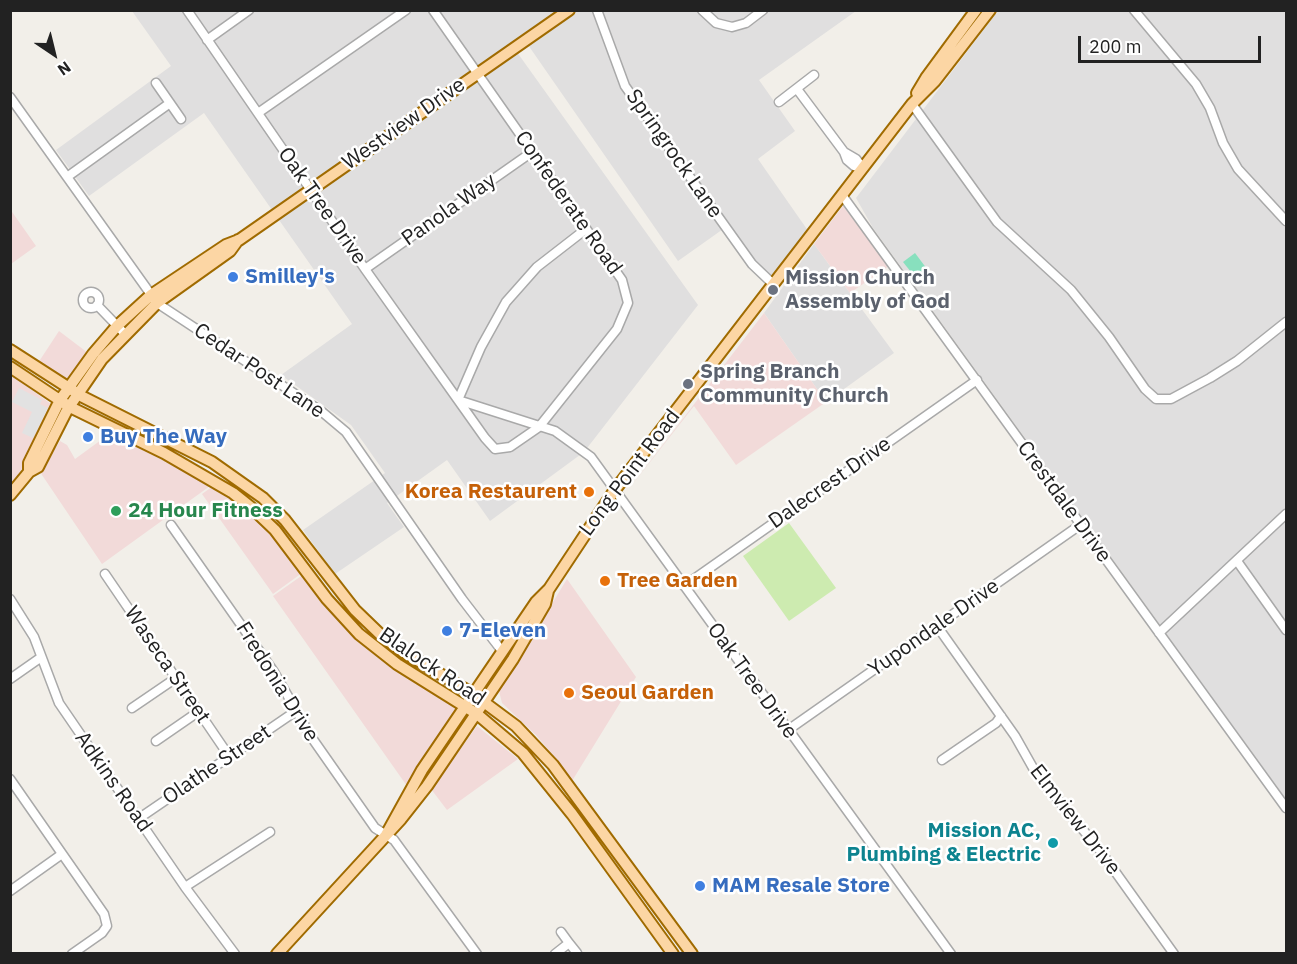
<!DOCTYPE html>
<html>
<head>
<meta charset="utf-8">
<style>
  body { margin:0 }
  #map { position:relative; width:1297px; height:964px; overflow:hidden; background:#f2efe9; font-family:"IBM Plex Sans",sans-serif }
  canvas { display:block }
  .frame { position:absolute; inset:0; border:12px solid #222; pointer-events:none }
  .north { position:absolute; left:24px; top:24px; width:60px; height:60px; -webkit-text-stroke:4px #fff; paint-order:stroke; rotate:145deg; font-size:16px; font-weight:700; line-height:24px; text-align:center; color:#222 }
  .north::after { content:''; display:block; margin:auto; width:21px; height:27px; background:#222; clip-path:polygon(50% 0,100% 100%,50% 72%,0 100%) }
  .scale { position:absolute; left:1078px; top:36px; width:183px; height:27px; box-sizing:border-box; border:3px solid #222; border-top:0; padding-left:8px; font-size:18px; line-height:21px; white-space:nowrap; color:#222; -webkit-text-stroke:4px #fff; paint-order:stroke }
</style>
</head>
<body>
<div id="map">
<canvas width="1297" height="964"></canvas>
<div class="frame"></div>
<div class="north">N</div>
<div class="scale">200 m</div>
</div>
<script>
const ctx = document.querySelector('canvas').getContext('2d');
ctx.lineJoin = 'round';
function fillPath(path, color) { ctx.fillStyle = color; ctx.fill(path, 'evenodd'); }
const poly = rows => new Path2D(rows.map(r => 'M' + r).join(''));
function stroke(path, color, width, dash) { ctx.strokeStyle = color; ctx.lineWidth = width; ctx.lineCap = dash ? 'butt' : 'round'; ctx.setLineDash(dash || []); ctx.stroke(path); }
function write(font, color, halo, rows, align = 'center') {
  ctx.font = font + ' "IBM Plex Sans",sans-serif'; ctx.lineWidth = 5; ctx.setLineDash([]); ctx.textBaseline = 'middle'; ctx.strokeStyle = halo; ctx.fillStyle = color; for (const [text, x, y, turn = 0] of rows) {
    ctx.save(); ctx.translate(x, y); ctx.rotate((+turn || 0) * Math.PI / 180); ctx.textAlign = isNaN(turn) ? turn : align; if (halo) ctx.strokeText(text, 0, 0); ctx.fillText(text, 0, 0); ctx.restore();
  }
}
const residential = poly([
  [1285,10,1286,13,1286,799,873,228,856,198,998,11],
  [132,11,856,11,759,80,795,131,758,159,811,235,773,284,726,227,678,261,526,42,514,48,698,305,584,452,490,521,447,460,387,503,404,527,335,574,303,530,385,473,351,425,281,375,352,324,204,113,89,196,56,150,171,66],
  [814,244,894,353,826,402,764,313]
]);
const commercial = poly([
  [843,206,889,266,850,293,814,244],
  [10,209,36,246,11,264,10,264],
  [764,313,826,402,736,465,694,406,629,489],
  [59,331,88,353,68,382,38,363],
  [10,374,51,404,53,407,18,476,11,485],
  [112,432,210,486,102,564,40,472,60,441,67,445,75,459],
  [213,486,247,511,275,539,302,573,273,594,202,494],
  [304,574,341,622,379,657,457,710,407,786,273,596],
  [567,579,636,677,572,781,557,760,536,735,502,703,499,691],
  [477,726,518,759,447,810,431,789]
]);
const grass = poly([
  [789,523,836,588,789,621,743,556]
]);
const pitch = poly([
  [915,253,930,273,919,282,903,262]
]);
const parking = poly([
  [19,388,42,400,40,404,48,408,33,438,22,433,32,412,12,402]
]);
const minor = poly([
  [187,10,365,269,458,400,555,431,591,457,951,954],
  [433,10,622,280,628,303,617,329,539,427,510,447,495,449,485,438,458,400,481,347,506,302,537,267,586,229],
  [597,10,625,86,752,264,773,284],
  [702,10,716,23,732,27,746,23,763,10],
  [1134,10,1196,84,1210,108,1223,143,1238,169,1286,221],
  [207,40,249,10],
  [156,83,181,119],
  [797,89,844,152,847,160,854,166,863,168,856,159,844,152],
  [10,97,157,303,321,411,346,432,462,599,502,651],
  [779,102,814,75],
  [912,104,997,222,1071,290,1109,337,1145,389,1156,399,1171,399,1210,378,1237,361,1286,322],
  [258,113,406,10],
  [67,177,170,103],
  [842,195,1286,808],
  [365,269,532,152],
  '83 300a8 8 0 1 1 16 0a8 8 0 1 1-16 0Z',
  [97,305,125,334],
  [171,525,274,672,312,738,375,828,394,840,477,954],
  [1237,561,1286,630],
  [105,574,229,756],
  [684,586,977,380],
  [10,599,34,637,59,703,185,887,235,954],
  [937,626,1015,736,1037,775,1099,849,1174,954],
  [1159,633,1286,514],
  [10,679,40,658],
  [132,708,176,678],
  [788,730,1080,525],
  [156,741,198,712],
  [942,760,996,723,1001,716],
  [10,779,104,914,107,926,102,933,72,954],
  [138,819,296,711],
  [185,887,270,832],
  [10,891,62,854],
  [561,932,569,943],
  [555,954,569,943,577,953]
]);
const major = poly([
  [917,93,926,78,976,10],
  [10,350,83,397,212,462,263,498,285,520,355,610,384,638,404,652,473,694,516,726,553,765,692,954],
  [10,367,70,407,164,453,233,493,253,509,275,530,327,599,359,634,397,664,477,714,523,753,572,814,673,954],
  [29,472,29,463,60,400,93,354,117,326,151,295,226,245,239,240,569,10],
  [10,495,29,472,38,467,67,410,102,359,157,303,230,251,238,240],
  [386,835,422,770,536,602,549,589,614,491,912,104,935,81,990,10],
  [277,954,401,819,427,786,513,659,545,604,548,591]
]);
const markers = [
  [233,277,6,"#3f7fe0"],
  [773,290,6,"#6b7280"],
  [688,384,6,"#6b7280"],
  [88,437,6,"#3f7fe0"],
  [589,492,6,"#e8710a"],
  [116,511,6,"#2e9e5b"],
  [605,581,6,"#e8710a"],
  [447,631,6,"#3f7fe0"],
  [569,693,6,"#e8710a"],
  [1053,843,6,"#0f9aa8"],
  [700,886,6,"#3f7fe0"]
];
const streetNames = [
  ["Westview Drive",404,124,-35],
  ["Springrock Lane",674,154,55],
  ["Confederate Road",568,203,55],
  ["Oak Tree Drive",322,206,55],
  ["Panola Way",449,210,-35],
  ["Cedar Post Lane",259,371,34],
  ["Long Point Road",630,473,-53],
  ["Dalecrest Drive",830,483,-35],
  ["Crestdale Drive",1064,502,54],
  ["Yupondale Drive",934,628,-35],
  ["Waseca Street",167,665,56],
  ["Blalock Road",432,667,34],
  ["Oak Tree Drive",752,681,54],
  ["Fredonia Drive",277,682,58],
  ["Olathe Street",217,765,-34],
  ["Adkins Road",113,782,55],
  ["Elmview Drive",1075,820,52]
];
const shopNames = [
  ["Smilley's",245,277],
  ["Buy The Way",100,437],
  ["7-Eleven",459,631],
  ["MAM Resale Store",712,886]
];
const worshipNames = [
  ["Mission Church",785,278],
  ["Assembly of God",785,302],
  ["Spring Branch",700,372],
  ["Community Church",700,396]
];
const foodNames = [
  ["Korea Restaurent",577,492,"right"],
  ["Tree Garden",617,581],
  ["Seoul Garden",581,693]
];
const leisureNames = [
  ["24 Hour Fitness",128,511]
];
const cultureNames = [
  ["Mission AC,",1041,831],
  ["Plumbing & Electric",1041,855]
];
fillPath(residential, '#e0dfdf');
fillPath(commercial, '#f2dad9');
fillPath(grass, '#cdebb0');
fillPath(pitch, '#88e0be');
fillPath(parking, '#e2e2e2');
stroke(minor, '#a9a9a9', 11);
stroke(major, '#a06b00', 14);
stroke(minor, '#fff', 8);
stroke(major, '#fcd6a4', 10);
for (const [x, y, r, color] of markers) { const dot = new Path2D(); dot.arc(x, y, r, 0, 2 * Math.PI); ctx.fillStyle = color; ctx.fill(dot); stroke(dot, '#fff', 2); }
write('21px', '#222', '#fff', streetNames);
write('bold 21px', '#366cbe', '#fff', shopNames, 'left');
write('bold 21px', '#5b616d', '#fff', worshipNames, 'left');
write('bold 21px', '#c56008', '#fff', foodNames, 'left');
write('bold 21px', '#27864d', '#fff', leisureNames, 'left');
write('bold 21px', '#0d838f', '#fff', cultureNames, 'right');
</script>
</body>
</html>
